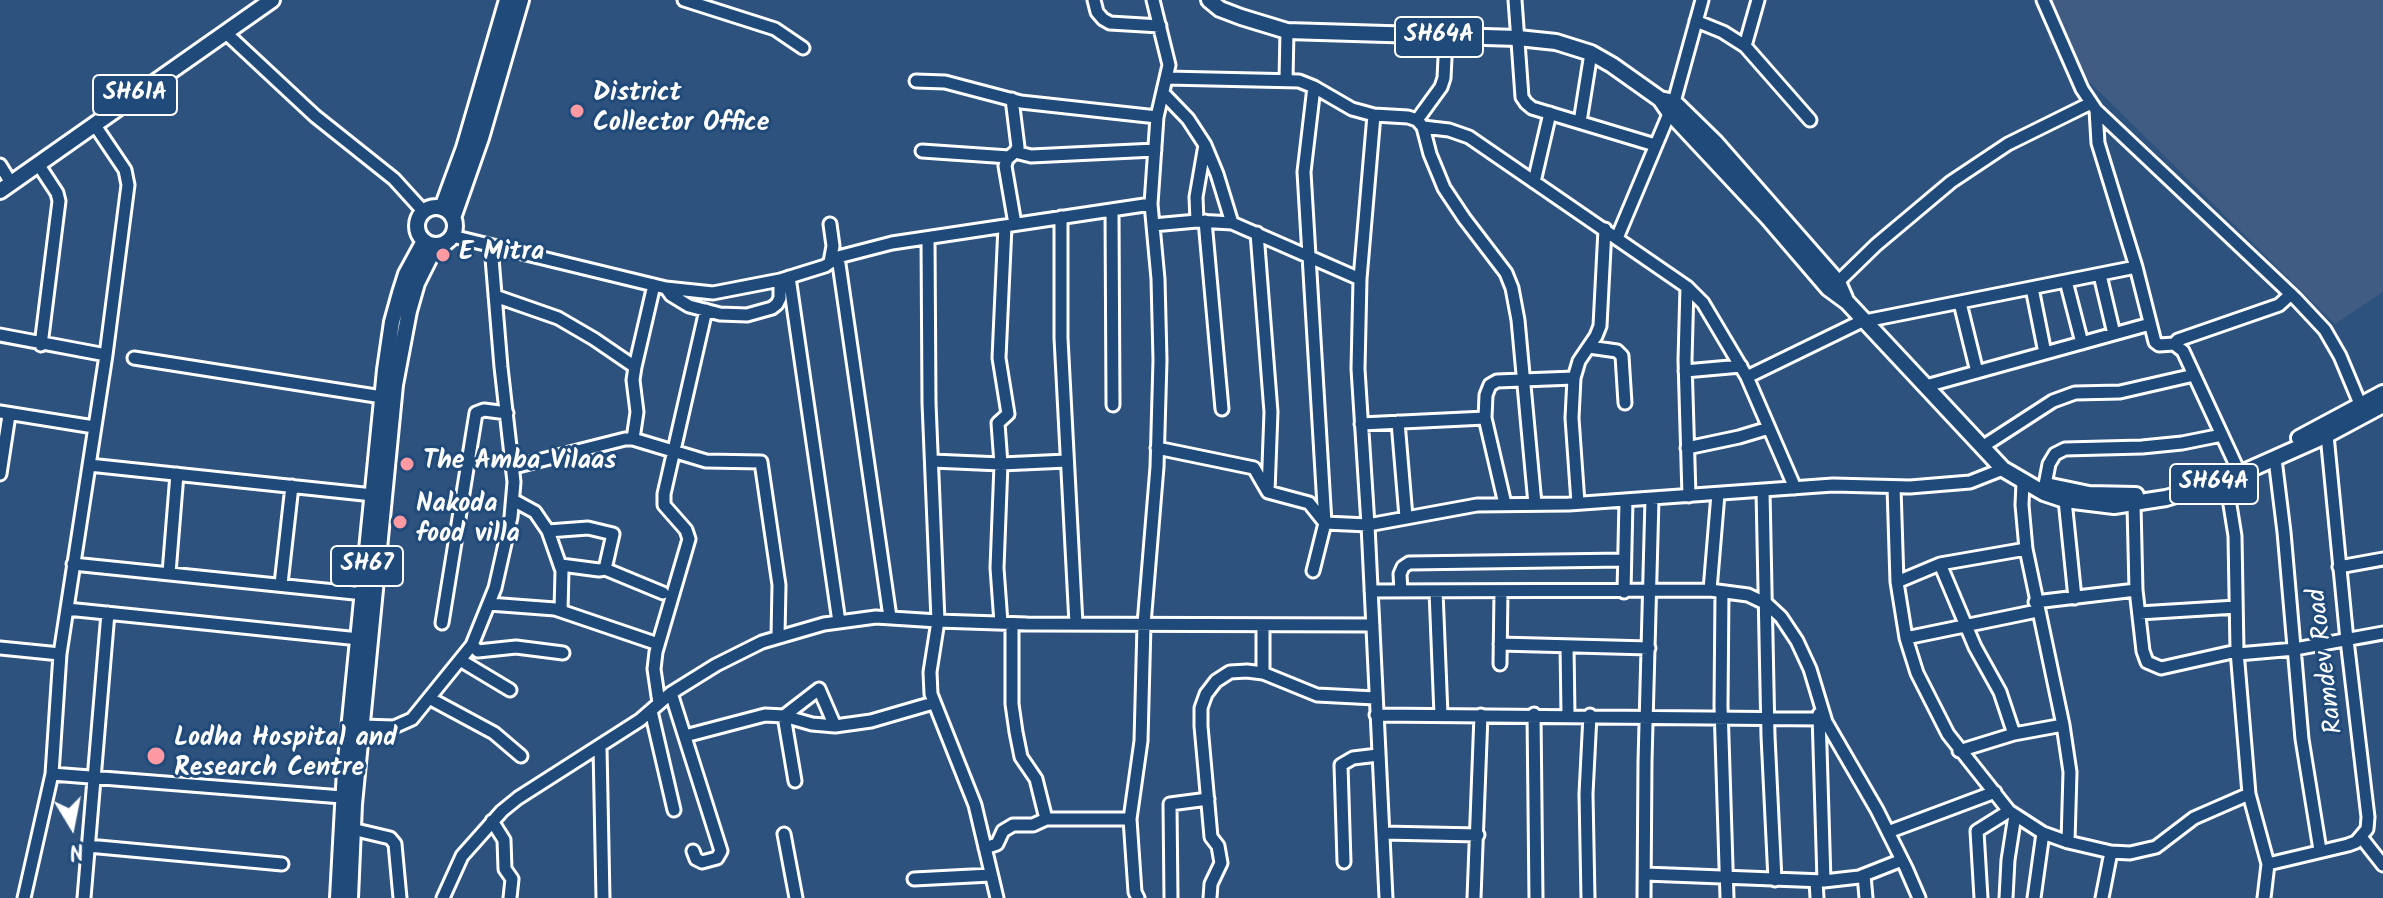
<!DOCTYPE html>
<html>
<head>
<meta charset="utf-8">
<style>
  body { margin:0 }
  #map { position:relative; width:2383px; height:898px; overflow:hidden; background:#2e527e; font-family:Kalam,sans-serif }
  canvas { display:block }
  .north { position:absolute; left:32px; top:786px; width:80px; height:80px; -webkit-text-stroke:6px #1f4a7a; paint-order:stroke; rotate:170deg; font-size:22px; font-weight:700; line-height:32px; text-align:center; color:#fff }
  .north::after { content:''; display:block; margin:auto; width:28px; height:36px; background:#fff; clip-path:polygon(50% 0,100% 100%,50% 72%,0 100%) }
</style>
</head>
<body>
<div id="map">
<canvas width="2383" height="898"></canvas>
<div class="north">N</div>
</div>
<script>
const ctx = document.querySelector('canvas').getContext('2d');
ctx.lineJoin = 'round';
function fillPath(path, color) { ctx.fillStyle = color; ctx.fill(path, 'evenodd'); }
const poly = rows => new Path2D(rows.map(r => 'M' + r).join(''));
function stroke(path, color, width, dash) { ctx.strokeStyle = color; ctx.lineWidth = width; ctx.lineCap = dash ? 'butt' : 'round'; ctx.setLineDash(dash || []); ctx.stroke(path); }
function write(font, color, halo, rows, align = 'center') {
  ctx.font = font + ' Kalam,sans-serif'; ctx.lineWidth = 6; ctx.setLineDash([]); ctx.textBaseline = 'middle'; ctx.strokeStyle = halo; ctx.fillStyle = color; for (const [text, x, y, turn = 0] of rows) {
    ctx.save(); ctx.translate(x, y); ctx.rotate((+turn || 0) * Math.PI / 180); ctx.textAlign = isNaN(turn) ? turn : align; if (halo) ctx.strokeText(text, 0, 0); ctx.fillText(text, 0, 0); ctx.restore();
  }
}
const built = poly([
  [2051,0,2383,0,2383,292,2335,324,2049,42]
]);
const minor = poly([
  [684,0,775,29,803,48],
  [1094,0,1097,12,1103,19,1110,23,1160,26],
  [1515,0,1522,97,1526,103,1532,108,1655,145],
  [2043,0,2082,89,2096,110,2296,299,2325,330,2340,356,2363,411],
  [1696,21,1723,32,1745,46,1810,120],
  [226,33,315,116,394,179,424,212],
  [1745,46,1758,0],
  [1167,78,1299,81,1314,87,1352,109,1374,115,1408,117,1417,120,1423,127,1430,154,1444,188,1464,218,1506,273,1512,288,1518,320,1535,504],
  [1286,80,1287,31],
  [916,81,945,82,1021,102,1157,117],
  [1163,93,1188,119,1205,145,1217,174,1232,223],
  [1012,99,1018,147,1015,152,1007,159,1005,166,1015,224],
  [2096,110,2098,143,2136,267,2155,342,2159,345,2174,344,2183,351,2240,474],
  [1374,115,1360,279,1358,369,1368,525,1386,898],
  [1417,120,1441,87,1444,78,1446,38],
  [1580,122,1591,53],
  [1423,127,1449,130,1469,137,1687,287,1703,303,1747,377,1795,488],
  [922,151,1009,157],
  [1015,152,1031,156,1155,150],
  [38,164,57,193,59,201,41,345],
  [0,165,11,183],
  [1534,182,1550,113],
  [1112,210,1113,405],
  [1061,217,1061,338,1076,624],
  [1197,221,1196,197,1205,145],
  [1205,221,1222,409],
  [830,224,833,246,830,262],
  [1153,225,1197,221,1232,223,1360,279],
  [1257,233,1271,412,1268,492],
  [452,236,666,288,713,293,780,280,825,266,838,257,892,243,1151,204],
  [1617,238,1674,102,1702,0],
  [838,257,890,617],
  [2100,275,2114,334],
  [789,277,839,622],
  [2066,281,2082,343],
  [1838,282,1876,245,1951,182,2008,144,2091,103],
  [1687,287,1685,360,1689,496],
  [666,288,671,295,689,306,720,314,747,315,772,308,777,304,780,298,780,280],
  [2032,288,2045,353],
  [495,296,558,318,594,339,635,367],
  [1960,303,1977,372],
  [0,335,106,355],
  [2174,344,2178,340,2279,305,2291,294],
  [1589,347,1617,351,1622,356,1625,403],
  [134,358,382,397],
  [1685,371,1741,366],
  [1747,377,1860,322,2136,267],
  [1926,386,2150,324],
  [0,412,94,427],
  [1398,422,1406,517],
  [1361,424,1485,418],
  [633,439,637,412,633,380,635,367,654,285],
  [1982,447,2053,401,2075,393,2120,392,2194,375],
  [1157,448,1254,468,1268,492,1309,503,1325,523,1368,525,1477,505,1569,504,1833,485,1910,487,1970,482,2003,469],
  [1687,448,1739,437,1769,428],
  [2275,459,2284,532,2302,739,2320,850],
  [932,461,1001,464,1067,461],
  [89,465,373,495],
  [514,467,625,439,633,439,706,461,761,462,779,585,778,636],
  [0,474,9,415],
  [2226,480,2235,536,2237,651,2249,794,2268,864],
  [2023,482,2022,505,2026,549,2063,725,2070,772,2068,842],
  [1894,487,1897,582,1906,638,1917,673,1948,734,2009,811,2043,833,2068,842,2111,852,2130,853,2156,847,2194,818,2249,794],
  [2044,490,2049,464,2055,454,2065,449,2142,447,2182,443,2222,435],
  [1763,491,1768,736,1775,880],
  [513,500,535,512,548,531,562,571,561,611],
  [2065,500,2075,598],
  [1578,503,1572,418,1574,378,1579,361,1596,336,1600,326,1605,229],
  [1505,504,1485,418,1486,395,1490,385,1497,381,1574,378],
  [2134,505,2136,590,2143,651,2147,662,2161,668,2237,651],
  [548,531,588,528,613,534,605,569,599,570,561,565],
  [73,564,364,594],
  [1940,564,1975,647,2000,692,2014,734],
  [2339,567,2383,559],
  [605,569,663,593],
  [1313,571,1325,523,1304,172,1314,87],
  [169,573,177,474],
  [1897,582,1940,564,2026,549],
  [281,584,292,486],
  [1710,590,1718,494],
  [1371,591,1710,590,1748,595,1767,604,1781,617,1797,641,1810,669,1826,722,1877,810,1906,868,1919,898],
  [1401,591,1400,574,1403,567,1409,563,1624,560],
  [1436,591,1441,715],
  [1624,592,1626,500],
  [1722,592,1721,706,1727,898],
  [2035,602,2136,590],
  [489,604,555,609,658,644],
  [67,609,359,639],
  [2139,613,2236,607],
  [442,623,476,413,484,410,507,413],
  [1001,623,997,568,1001,464,998,423,1008,414,999,358,1005,226],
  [1012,624,1012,704,1016,732,1021,757,1036,779,1046,819],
  [1906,638,2037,611],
  [1500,644,1649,648],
  [472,645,478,651,516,647,563,653],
  [1567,646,1568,715],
  [0,648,60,654,52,774,24,898],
  [60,654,106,355,128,185,125,170,94,124],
  [2238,654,2295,649,2383,633],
  [460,660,510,690],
  [1500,664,1501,592],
  [1263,673,1263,625],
  [671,693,721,851,717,858,702,862,696,859,693,851],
  [429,698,494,733,521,756],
  [659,703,654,669,656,652,689,539,686,530,664,505,664,494,706,310],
  [651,711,674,810],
  [1534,714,1536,898],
  [1819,714,1824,881],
  [1376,715,1819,719],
  [362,726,394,727,412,719,472,645,495,588,511,517,514,482,501,367,491,246],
  [685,736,765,715,784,716,812,724,835,726,871,721,933,703],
  [600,747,603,898],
  [1959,751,2014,734,2063,725],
  [52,774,342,797],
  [795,781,784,716,819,689,835,726],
  [492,821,504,840,505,869,512,879,510,898],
  [352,829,390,838,395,844,400,898],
  [1888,832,1995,792],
  [1383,833,1478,835],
  [784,834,796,898],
  [2361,837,2383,865],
  [88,846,282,864],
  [985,848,997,844,1003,831,1013,825,1033,825,1046,819,1130,819],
  [1344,862,1341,765,1353,758,1378,755],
  [1645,874,1824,881,1859,877,1902,860],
  [1864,875,1866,898],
  [914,879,991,875],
  [1816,881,1817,898],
  [84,898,108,613],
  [443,898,462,856,502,811,518,798,640,720,671,693,716,665,762,642,824,624,876,617,938,621,929,403,928,238],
  [997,898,975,805,931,694,930,672,938,621,1027,624,1373,625],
  [1138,898,1135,892,1130,819,1141,741,1144,624,1157,467,1160,360,1158,279,1151,204,1157,117,1169,65,1153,0],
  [1171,898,1170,804,1208,799],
  [1210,898,1211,884,1221,863,1218,846,1211,837,1201,726,1201,708,1206,694,1216,681,1230,672,1247,671,1263,673,1317,695,1375,698],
  [1474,898,1481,715],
  [1588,898,1586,794,1590,715],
  [1644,898,1645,762,1652,499],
  [1981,898,1977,831,2009,811],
  [2006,898,2008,860,2015,815],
  [2034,898,2043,833],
  [2102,898,2111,852],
  [2264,898,2268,864,2348,845,2356,842,2367,829,2368,817,2347,640,2327,435]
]);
const major = poly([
  [1209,0,1220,9,1241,17,1287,31,1518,38,1556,42,1591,53,1612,65,1660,99,1669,112,1768,218,1828,288,1847,302,2003,469,2044,493,2065,500,2114,506,2166,498,2226,480,2327,435,2383,405],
  [1660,99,1674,102,1716,143,1838,282,1845,298],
  [0,191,272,0],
  '417 226a19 19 0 1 1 38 0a19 19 0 1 1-38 0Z',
  [442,208,464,148,507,0],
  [453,218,481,138,521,0],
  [2299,438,2383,393],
  [2046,485,2089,494,2136,495],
  [338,898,345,770,385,370,392,322,400,293,406,274,424,241],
  [350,898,354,804,395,385,409,311,417,283,436,245]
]);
const markers = [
  [577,111,8,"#ff9aa2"],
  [443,255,8,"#ff9aa2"],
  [407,464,8,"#ff9aa2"],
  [400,522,8,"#ff9aa2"],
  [156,756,10,"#ff9aa2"]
];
const shields = [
  [1439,37,88],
  [135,95,84],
  [2214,484,88],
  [367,566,72]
];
const shieldNames = [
  ["SH64A",1439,37],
  ["SH61A",135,95],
  ["SH64A",2214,484],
  ["SH67",367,566]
];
const poiNames = [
  ["District",593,96],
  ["Collector Office",593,126],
  ["E Mitra",459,255],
  ["The Amba Vilaas",423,464],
  ["Nakoda",416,507],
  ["food villa",416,537],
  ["Lodha Hospital and",174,741],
  ["Research Centre",174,771]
];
const streetNames = [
  ["Ramdev Road",2328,661,-97]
];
fillPath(built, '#405c83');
stroke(minor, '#fff', 17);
stroke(major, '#fff', 20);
stroke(minor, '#1f4a7a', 11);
stroke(major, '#1f4a7a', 14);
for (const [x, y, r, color] of markers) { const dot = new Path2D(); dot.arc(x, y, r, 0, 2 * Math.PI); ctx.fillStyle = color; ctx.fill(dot); stroke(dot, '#1f4a7a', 3); }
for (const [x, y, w] of shields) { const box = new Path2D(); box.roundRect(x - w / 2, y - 20, w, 40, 6); ctx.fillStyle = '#1f4a7a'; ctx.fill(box); stroke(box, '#fff', 2); }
write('bold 24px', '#fff', null, shieldNames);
write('bold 26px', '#fff', '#1f4a7a', poiNames, 'left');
write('26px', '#fff', '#1f4a7a', streetNames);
</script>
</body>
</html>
